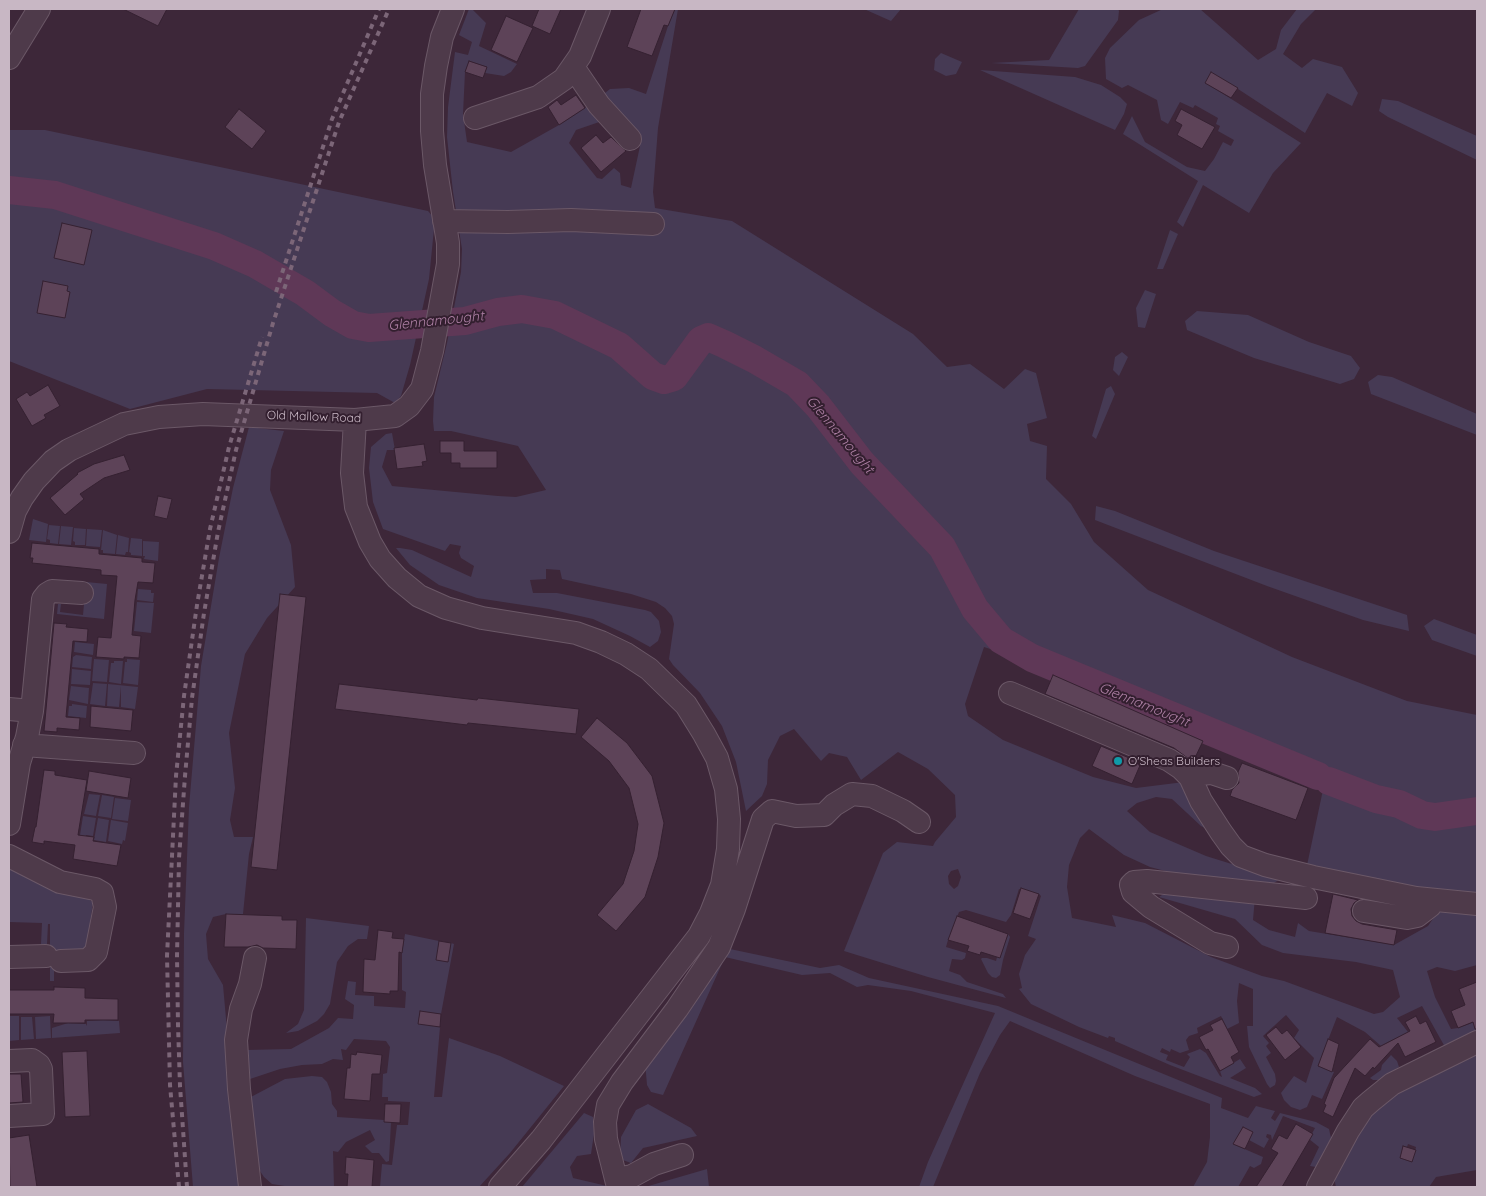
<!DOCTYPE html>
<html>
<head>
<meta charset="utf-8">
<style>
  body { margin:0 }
  #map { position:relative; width:1486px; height:1196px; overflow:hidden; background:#3d2739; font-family:Quicksand,sans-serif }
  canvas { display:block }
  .frame { position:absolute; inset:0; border:10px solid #c8b7c4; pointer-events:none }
</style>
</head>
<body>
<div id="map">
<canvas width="1486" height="1196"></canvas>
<div class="frame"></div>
</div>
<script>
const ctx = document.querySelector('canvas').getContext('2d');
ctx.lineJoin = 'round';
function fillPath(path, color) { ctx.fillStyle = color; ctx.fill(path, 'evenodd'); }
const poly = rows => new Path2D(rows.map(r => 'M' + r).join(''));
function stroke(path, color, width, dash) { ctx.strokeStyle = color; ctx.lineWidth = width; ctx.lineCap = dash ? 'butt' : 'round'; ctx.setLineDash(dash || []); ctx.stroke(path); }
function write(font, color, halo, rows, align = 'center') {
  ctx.font = font + ' Quicksand,sans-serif'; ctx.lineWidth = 4; ctx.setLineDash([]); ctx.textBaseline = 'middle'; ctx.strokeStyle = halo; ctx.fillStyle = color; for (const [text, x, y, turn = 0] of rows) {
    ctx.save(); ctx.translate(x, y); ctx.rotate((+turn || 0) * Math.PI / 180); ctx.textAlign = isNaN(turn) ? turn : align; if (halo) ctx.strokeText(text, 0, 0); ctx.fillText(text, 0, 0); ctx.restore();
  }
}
const green = poly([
  [469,9,472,9,486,23,479,46,517,64,511,72,504,76,485,73,487,67,469,61,465,72,463,114,467,142,511,152,559,125,591,104,610,89,629,88,646,94,668,26,675,9,678,9,658,128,653,192,655,208,732,221,913,334,947,367,970,364,1004,389,1025,369,1036,373,1047,418,1027,424,1030,441,1047,446,1046,479,1071,504,1094,542,1148,590,1292,657,1407,701,1477,715,1477,896,1393,886,1306,870,1324,785,1019,658,984,647,965,704,968,716,1003,740,1093,777,1136,788,1184,782,1214,833,1201,826,1172,799,1156,797,1137,803,1127,811,1150,832,1206,856,1280,879,1271,885,1207,882,1150,867,1124,855,1089,829,1080,838,1069,865,1067,887,1072,918,1116,927,1112,915,1145,923,1211,957,1262,976,1284,981,1374,1014,1383,1012,1400,997,1393,970,1356,962,1283,953,1262,945,1235,919,1159,897,1168,891,1255,897,1253,920,1269,930,1295,937,1298,923,1309,931,1394,945,1428,926,1441,907,1477,912,1477,965,1455,971,1437,967,1427,971,1435,997,1451,1029,1458,1028,1477,1021,1477,1032,1445,1047,1422,1006,1397,1018,1408,1032,1381,1046,1365,1032,1337,1017,1318,1066,1334,1072,1322,1099,1312,1095,1307,1107,1300,1110,1291,1107,1284,1100,1281,1093,1294,1076,1306,1083,1314,1058,1294,1038,1299,1030,1286,1015,1263,1036,1269,1043,1266,1046,1271,1053,1266,1057,1275,1074,1276,1081,1275,1085,1270,1088,1267,1084,1249,1047,1247,1026,1253,1026,1253,989,1239,983,1237,1001,1239,1023,1227,1029,1221,1016,1197,1028,1198,1033,1189,1036,1186,1040,1189,1050,1180,1053,1171,1049,1170,1052,1162,1048,1160,1052,1168,1055,1166,1060,1184,1067,1190,1057,1187,1054,1200,1049,1206,1053,1220,1076,1222,1077,1220,1071,1240,1059,1246,1068,1230,1078,1255,1088,1262,1094,1254,1097,1170,1065,1115,1041,1115,1038,1109,1036,1108,1038,1079,1027,1031,1004,1019,989,1022,988,1019,974,1025,955,1036,939,1028,936,1041,896,1039,894,1019,889,1011,915,1006,922,966,910,959,912,948,940,946,947,966,953,965,958,962,960,952,959,949,971,960,975,967,982,1003,994,1006,998,928,977,844,951,883,853,897,842,933,846,935,842,956,817,955,795,928,769,898,752,861,780,847,757,829,753,821,761,794,729,780,736,768,760,767,784,762,796,746,811,736,762,722,726,700,693,673,665,669,659,674,624,672,616,665,608,656,602,631,594,562,579,560,570,546,569,546,579,530,580,533,593,557,593,645,610,651,612,659,621,661,632,658,641,650,647,630,636,593,619,549,609,477,598,439,585,410,565,396,548,400,548,412,550,471,577,474,566,461,558,459,553,461,546,450,544,445,551,383,529,373,502,369,468,371,447,386,434,392,433,395,450,387,450,382,467,392,486,498,496,516,497,546,490,518,446,451,431,434,431,433,421,434,397,447,343,461,272,462,249,453,192,447,137,448,107,455,52,468,55,472,42,459,35],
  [605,120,630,143,640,146,631,188,621,185,620,173,614,168,602,179,597,178,569,143,576,130],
  [958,869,961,877,958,886,954,889,949,884,948,876,951,871],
  [864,9,901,9,891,21],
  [1079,9,1118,9,1119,11,1118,20,1085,66,1078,68,991,63,1049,60],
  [1163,9,1200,9,1258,60,1276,49,1281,30,1297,9,1316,9,1301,24,1283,54,1302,68,1313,59,1342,67,1358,93,1352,106,1327,93,1305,133,1235,87,1206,83,1301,143,1273,173,1249,213,1203,185,1183,227,1177,222,1198,181,1123,134,1132,116,1145,142,1187,167,1205,171,1214,159,1223,142,1231,146,1234,140,1218,131,1220,126,1216,124,1218,118,1195,105,1193,108,1180,102,1168,124,1161,120,1157,100,1128,85,1122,88,1106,79,1105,58,1110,48,1139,20],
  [941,53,962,62,956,74,946,76,934,70,935,59],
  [980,70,1075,77,1101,85,1120,97,1127,104,1124,114,1115,130],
  [1382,99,1398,101,1477,136,1477,160,1388,117,1379,111],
  [9,130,45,130,428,211,435,219,429,279,410,365,401,396,395,403,377,393,207,389,130,409,9,361],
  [1170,230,1178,234,1163,269,1157,269],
  [1145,290,1156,294,1145,328,1138,327,1136,308],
  [1197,311,1248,315,1309,342,1351,356,1360,368,1354,379,1340,384,1254,358,1187,330,1185,321],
  [1122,352,1128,357,1119,376,1113,370,1115,357],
  [1378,375,1392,377,1477,414,1477,435,1371,394,1368,382],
  [1111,386,1115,394,1096,439,1092,436,1106,389],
  [249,427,284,431,271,470,270,490,291,545,295,587,267,618,245,654,229,733,235,788,230,820,234,837,253,837,249,854,243,914,226,914,213,917,206,934,208,959,223,985,241,1187,193,1187,183,1062,184,933,189,807,201,666,219,558,233,488],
  [1096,506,1115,511,1214,551,1407,615,1409,631,1363,620,1267,586,1095,520],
  [33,519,48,524,46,542,29,540],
  [49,525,60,526,58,544,50,543,50,540,47,539],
  [61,526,73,527,71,545,59,544],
  [74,528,86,529,85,545,75,545,75,542,73,541],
  [87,529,102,530,100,547,86,546],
  [103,530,117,535,115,554,103,553,103,550,101,550],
  [118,535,129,538,128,552,126,552,125,555,116,554],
  [131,538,142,539,142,556,131,555,131,553,129,552],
  [143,541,159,542,158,561,144,559,145,556,143,556],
  [86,582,107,584,104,619,57,614,58,604,61,604,60,612,83,615],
  [138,589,151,590,151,593,154,593,153,602,137,600],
  [137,602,154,603,151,633,134,631],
  [1434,619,1477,635,1477,656,1432,640,1424,626],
  [75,642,94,644,93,655,74,652],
  [76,655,92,657,91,669,72,667,73,657],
  [94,659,109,660,107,682,92,681],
  [127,659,140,660,138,685,123,683,125,662,127,662],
  [114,661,123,661,121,684,109,682,111,663,114,663],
  [72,669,91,671,90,685,71,684],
  [93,683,107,684,105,706,90,704],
  [108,684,138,687,135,709,121,707,121,686,119,707,107,706],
  [71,686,89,688,88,704,69,700],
  [72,704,87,706,86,718,68,716,69,706,72,706],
  [89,794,100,795,96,816,84,814],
  [102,795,114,797,111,818,98,816],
  [115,798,131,800,128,821,112,819],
  [83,816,96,818,93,836,86,835,85,839,80,835],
  [98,818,109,820,106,842,94,840],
  [111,820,128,823,125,841,123,840,122,844,108,841],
  [10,869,12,869,56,892,88,899,93,902,87,945,81,951,54,950,54,981,50,981,50,924,48,924,47,944,41,944,42,923,9,922],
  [306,918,369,926,367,939,358,939,348,946,337,962,330,1004,324,1014,317,1021,298,1031,286,1033,298,1024,304,1010],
  [405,934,439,941,437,960,448,962,451,943,454,944,441,1014,420,1011,418,1023,440,1027,434,1097,442,1097,449,1038,500,1056,564,1086,510,1153,479,1187,380,1187,382,1164,392,1165,397,1125,408,1125,410,1102,388,1101,388,1097,382,1097,383,1074,387,1073,390,1047,386,1041,354,1039,346,1050,341,1049,343,1060,333,1059,322,1064,302,1065,280,1069,247,1080,246,1050,291,1049,329,1028,338,1018,353,1019,354,1005,345,999,348,981,356,982,355,995,374,996,374,1006,405,1008,406,992,402,990,402,953],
  [1008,934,1010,937,1003,960,1000,975,996,978,992,977,988,973,981,959,982,958,987,958,996,961,997,957,1000,958],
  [730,949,820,968,839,965,869,978,998,1006,1222,1098,1221,1108,1248,1118,1256,1106,1275,1111,1271,1118,1275,1121,1280,1113,1316,1122,1329,1129,1331,1138,1316,1167,1310,1166,1319,1147,1309,1139,1315,1128,1283,1116,1272,1140,1271,1135,1267,1134,1266,1137,1269,1139,1264,1148,1249,1140,1253,1132,1243,1127,1233,1144,1263,1157,1261,1164,1254,1168,1250,1166,1238,1187,1193,1187,1207,1162,1210,1137,1210,1104,1135,1076,1010,1021,1000,1035,980,1073,933,1187,919,1187,928,1162,995,1013,911,991,868,985,857,987,830,973,802,975,725,957,663,1095,651,1092,647,1085,645,1062],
  [9,1016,19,1016,19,1040,9,1041],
  [50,1016,51,1038,36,1039,35,1017],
  [21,1017,32,1017,34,1039,21,1040],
  [103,1020,119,1021,120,1033,52,1038,52,1028,68,1023,86,1024,87,1026,87,1021],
  [1477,1052,1477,1170,1436,1177,1429,1187,1336,1187,1334,1178,1369,1115,1385,1100],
  [1408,1144,1416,1147,1412,1162,1400,1158,1403,1146,1407,1147],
  [1391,1055,1397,1061,1399,1067,1384,1080,1373,1080,1370,1078,1381,1070,1382,1065],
  [312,1076,322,1077,327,1082,331,1092,332,1104,337,1111,337,1117,384,1120,391,1122,389,1161,386,1162,379,1153,372,1153,365,1146,375,1140,370,1130,346,1142,338,1152,333,1151,334,1187,291,1187,272,1184,264,1177,258,1168,249,1098,285,1079],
  [648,1104,691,1128,697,1136,643,1148,631,1163,620,1159,621,1137,636,1110],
  [584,1113,593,1117,594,1134,591,1154,577,1156,570,1167,573,1178,607,1186,608,1187,522,1187],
  [707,1169,709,1187,645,1187]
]);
const river = poly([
  [9,190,55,195,214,246,255,264,305,293,332,313,353,325,369,328,465,321,498,312,522,309,555,315,619,346,653,376,664,380,674,377,701,340,708,337,724,344,754,359,797,384,818,406,862,463,942,547,975,609,1001,640,1032,658,1318,776],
  [1329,781,1376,799,1399,804,1422,815,1435,817,1477,811]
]);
const building = poly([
  [123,9,167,9,158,26,123,9],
  [539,9,561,9,550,34,532,26,539,9],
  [641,9,675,9,668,26,664,25,652,56,627,47,641,9],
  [506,16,533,28,517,62,491,50,506,16],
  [469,61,487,67,483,78,465,72,469,61],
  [1211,72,1238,88,1231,98,1205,83,1211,72],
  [576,95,585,108,559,125,548,107,557,100,561,105,576,95],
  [239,109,266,131,252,149,225,127,239,109],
  [1181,109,1215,127,1202,149,1177,135,1182,125,1175,121,1181,109],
  [596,135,603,143,611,137,626,151,601,172,581,148,596,135],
  [62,223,92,230,84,265,54,258,62,223],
  [43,281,68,286,67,291,70,292,65,318,37,313,43,281],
  [48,385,60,406,44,415,46,418,32,426,16,399,27,392,30,396,48,385],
  [440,441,464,441,464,451,497,451,497,468,460,468,460,463,451,463,451,453,440,453,440,441],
  [424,444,427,461,422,462,423,466,397,469,394,448,424,444],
  [124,455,130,470,104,478,80,494,84,499,65,515,50,498,78,474,77,473,94,464,124,455],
  [158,496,172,499,167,519,154,516,158,496],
  [32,543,99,549,99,554,142,558,142,562,155,563,153,583,138,582,135,600,132,635,141,636,139,658,124,657,124,659,96,657,98,637,111,638,117,576,101,575,101,570,32,563,33,558,30,558,32,543],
  [280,594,306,597,277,870,251,867,280,594],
  [54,623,67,624,66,627,88,629,87,642,73,641,66,717,80,718,79,730,57,728,57,732,44,731,54,623],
  [1053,675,1203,741,1193,762,1174,748,1045,694,1053,675],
  [339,684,477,700,478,698,579,709,576,734,468,723,467,725,335,709,339,684],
  [91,706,133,710,131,731,90,727,91,706],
  [597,718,627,743,652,776,664,823,658,857,645,897,616,931,597,915,623,884,634,851,638,824,629,788,609,761,581,737,597,718],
  [1101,746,1141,763,1132,784,1092,766,1101,746],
  [1242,763,1308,788,1296,820,1230,796,1232,790,1239,783,1238,772,1242,763],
  [44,770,55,771,55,775,87,780,78,835,94,837,93,841,121,845,117,866,73,859,75,845,44,841,44,844,32,842,35,827,36,827,44,770],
  [89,771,131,778,128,798,86,791,89,771],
  [1021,888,1039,894,1030,919,1013,913,1021,888],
  [1333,894,1358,900,1354,903,1351,909,1352,916,1356,921,1362,924,1397,930,1394,945,1325,933,1333,894],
  [226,914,282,916,282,920,297,920,296,949,263,948,257,945,248,947,224,947,226,914],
  [957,916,1008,934,1000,958,981,952,980,955,967,951,969,946,948,940,957,916],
  [378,930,393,932,392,938,404,939,402,953,399,952,398,991,390,991,390,994,363,992,364,959,375,960,378,930],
  [439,941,451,943,448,962,436,960,439,941],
  [1477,982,1477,1029,1475,1029,1473,1022,1458,1028,1451,1011,1465,1005,1459,989,1477,982],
  [54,987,85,988,85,998,118,999,118,1020,85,1020,85,1023,53,1023,54,1014,9,1014,9,990,54,990,54,987],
  [420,1011,441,1014,440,1027,418,1024,420,1011],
  [1416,1016,1420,1024,1426,1021,1436,1042,1405,1057,1398,1043,1374,1069,1373,1067,1365,1076,1355,1068,1333,1117,1323,1112,1326,1105,1324,1104,1334,1078,1370,1039,1379,1047,1410,1031,1405,1022,1416,1016],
  [1222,1019,1239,1052,1231,1057,1234,1063,1220,1071,1208,1049,1206,1050,1199,1037,1213,1030,1210,1025,1222,1019],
  [1276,1027,1282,1034,1287,1030,1301,1047,1285,1060,1266,1035,1276,1027],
  [1328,1039,1339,1044,1332,1072,1318,1066,1328,1039],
  [87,1051,90,1116,65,1117,62,1052,87,1051],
  [357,1052,382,1055,380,1074,372,1074,370,1101,344,1099,347,1068,350,1068,351,1054,356,1055,357,1052],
  [9,1074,21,1074,23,1102,9,1103,9,1074],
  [385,1104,401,1104,400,1123,384,1122,385,1104],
  [1296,1124,1313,1134,1282,1187,1256,1187,1278,1153,1271,1149,1279,1135,1287,1139,1296,1124],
  [1243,1127,1253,1132,1245,1149,1233,1144,1243,1127],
  [29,1135,37,1187,10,1187,9,1138,29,1135],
  [1403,1146,1416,1150,1412,1162,1400,1158,1403,1146],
  [346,1157,374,1160,372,1187,347,1187,348,1174,345,1174,346,1157]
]);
const minor = poly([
  [9,58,39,9],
  [573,67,599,105,630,139],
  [475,118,538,97,564,79,580,56,599,9],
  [444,221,508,222,571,220,653,224],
  [355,420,352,473,356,507,370,542,380,559,397,578,419,596,446,608,482,618,576,633,601,642,626,654,649,669,686,705,704,734,717,758,726,789,729,819,728,849,722,885,711,913,699,936,541,1140,500,1187],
  [9,532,15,511,22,498,34,481,53,461,69,450,124,424,159,417,203,414,355,420,395,416,409,406,422,389,432,351,448,264,448,243,435,165,432,131,432,94,436,66,442,37,453,9],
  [1010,693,1169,760,1181,768,1190,777,1199,774,1212,773,1227,778],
  [9,709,32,711,27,737,19,763,9,824],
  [32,711,43,599,47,594,52,591,82,593],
  [24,745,134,753],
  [1190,777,1201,801,1221,832,1231,846,1241,856,1265,865,1313,877,1416,898,1477,904],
  [9,856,60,882,95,889,102,893,105,907,96,952,88,960,61,961],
  [1364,911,1407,918,1417,916,1430,906,1430,901],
  [1227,947,1210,943,1151,907,1133,892,1131,885,1134,882,1147,881,1306,898],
  [9,957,46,956],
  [9,1061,32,1060,39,1065,41,1069,43,1114,9,1116],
  [616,1179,632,1176,654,1164,682,1155],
  [250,1187,239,1089,236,1040,241,1009,250,984,255,958],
  [618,1187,606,1139,605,1122,608,1105,622,1082,677,1009,719,947,734,909,763,819,772,811,796,816,824,815,834,805,852,794,872,796,903,811,919,822],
  [1318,1187,1348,1131,1363,1108,1371,1101,1392,1084,1477,1042]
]);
const rail = poly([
  [276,292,332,119,379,9],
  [179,1187,170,1085,167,956,176,776,184,696,197,605,210,529,229,447,262,337],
  [187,1187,180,1086,178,1025,177,956,179,858,185,776,192,698,204,613,218,532,236,450,273,323,339,122,389,9]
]);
const markers = [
  [1118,761,5,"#0f9aa8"]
];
const streetNames = [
  ["Old Mallow Road",314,417,2]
];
const poiNames = [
  ["O'Sheas Builders",1128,761]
];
const waterNames = [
  ["Glennamought",436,321,-6],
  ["Glennamought",840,435,50],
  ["Glennamought",1144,705,22]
];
fillPath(green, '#463a54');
stroke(river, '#5f3857', 28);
fillPath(building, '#5d4358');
stroke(building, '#352131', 1);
stroke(minor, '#6b5867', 24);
stroke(minor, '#4e3a4a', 22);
stroke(rail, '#7c6678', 4, [5, 5]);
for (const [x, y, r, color] of markers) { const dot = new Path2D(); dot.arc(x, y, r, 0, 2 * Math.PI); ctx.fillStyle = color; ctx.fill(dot); stroke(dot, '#331f2f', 2); }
write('12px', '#c8b7c4', '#331f2f', streetNames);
write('12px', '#c8b7c4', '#331f2f', poiNames, 'left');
write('italic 14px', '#ae80a5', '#331f2f', waterNames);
</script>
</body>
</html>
